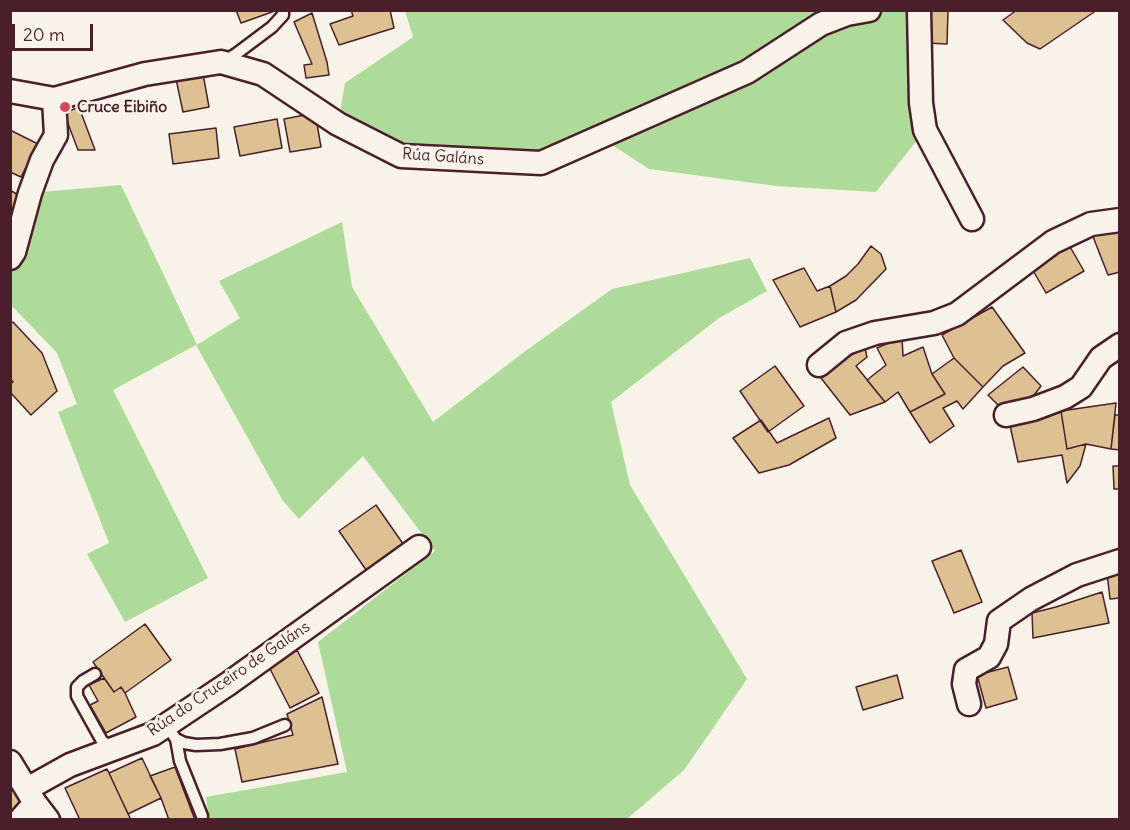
<!DOCTYPE html>
<html>
<head>
<meta charset="utf-8">
<style>
  body { margin:0 }
  #map { position:relative; width:1130px; height:830px; overflow:hidden; background:#f7f3e8; font-family:Delius,sans-serif }
  canvas { display:block }
  .frame { position:absolute; inset:0; border:12px solid #4a1f2b; pointer-events:none }
  .scale { position:absolute; left:12px; top:24px; width:81px; height:27px; box-sizing:border-box; border:3px solid #4a1f2b; border-top:0; padding-left:8px; font-size:18px; line-height:21px; white-space:nowrap; color:#4a1f2b; -webkit-text-stroke:4px #f7f3e8; paint-order:stroke }
</style>
</head>
<body>
<div id="map">
<canvas width="1130" height="830"></canvas>
<div class="frame"></div>
<div class="scale">20 m</div>
</div>
<script>
const ctx = document.querySelector('canvas').getContext('2d');
ctx.lineJoin = 'round';
function fillPath(path, color) { ctx.fillStyle = color; ctx.fill(path, 'evenodd'); }
const poly = rows => new Path2D(rows.map(r => 'M' + r).join(''));
function stroke(path, color, width, dash) { ctx.strokeStyle = color; ctx.lineWidth = width; ctx.lineCap = dash ? 'butt' : 'round'; ctx.setLineDash(dash || []); ctx.stroke(path); }
function write(font, color, halo, rows, align = 'center') {
  ctx.font = font + ' Delius,sans-serif'; ctx.lineWidth = 5; ctx.setLineDash([]); ctx.textBaseline = 'middle'; ctx.strokeStyle = halo; ctx.fillStyle = color; for (const [text, x, y, turn = 0] of rows) {
    ctx.save(); ctx.translate(x, y); ctx.rotate((+turn || 0) * Math.PI / 180); ctx.textAlign = isNaN(turn) ? turn : align; if (halo) ctx.strokeText(text, 0, 0); ctx.fillText(text, 0, 0); ctx.restore();
  }
}
const green = poly([
  [405,11,919,11,925,130,876,192,776,186,649,169,600,137,541,163,409,157,338,124,345,83,413,37],
  [121,185,197,345,240,318,219,281,342,222,352,287,433,422,520,355,612,289,750,258,767,291,719,318,611,402,630,485,747,679,684,770,627,819,209,819,206,797,347,772,318,642,435,551,363,456,299,519,283,501,196,345,113,390,208,578,125,622,87,554,109,543,58,412,77,404,57,353,11,305,11,263,30,193]
]);
const building = poly([
  [236,10,275,10,275,11,241,23,236,10],
  [351,10,390,10,394,28,339,45,330,24,353,16,351,10],
  [927,10,948,10,947,44,926,43,927,10],
  [1017,10,1097,10,1040,49,1027,43,1003,20,1017,10],
  [312,13,327,62,329,75,306,78,304,65,312,64,294,22,312,13],
  [203,74,209,107,183,112,176,79,203,74],
  [79,107,95,150,78,150,64,113,79,107],
  [310,114,316,118,321,147,290,152,284,119,310,114],
  [277,119,282,148,240,156,234,127,277,119],
  [216,128,219,158,173,164,169,134,216,128],
  [10,130,38,144,21,177,10,172,10,130],
  [10,190,23,198,11,216,13,227,10,234,10,190],
  [1120,228,1120,272,1108,275,1092,234,1120,228],
  [1069,245,1084,271,1046,293,1031,267,1069,245],
  [871,246,881,254,886,269,856,300,836,312,830,286,846,276,858,264,871,246],
  [804,268,817,291,830,286,836,312,800,327,773,280,804,268],
  [992,307,1025,353,1003,366,983,387,954,358,942,335,992,307],
  [13,322,42,353,57,391,31,415,10,392,10,384,13,382,10,378,10,324,13,322],
  [902,337,903,356,923,347,932,374,945,394,910,412,898,392,885,402,867,380,886,365,877,348,902,337],
  [865,348,867,357,856,366,885,402,850,415,821,378,841,360,865,348],
  [954,358,983,387,963,409,957,401,943,408,954,426,930,443,910,412,945,394,932,374,954,358],
  [775,366,804,406,768,432,740,391,775,366],
  [1023,367,1041,386,1031,399,1001,408,988,395,1023,367],
  [1116,403,1111,449,1086,444,1067,449,1061,411,1116,403],
  [1061,411,1067,449,1086,444,1080,466,1067,483,1062,455,1018,462,1011,430,1010,421,1061,411],
  [1115,415,1120,415,1120,450,1111,449,1115,415],
  [829,418,836,438,789,465,759,473,733,438,761,420,777,443,829,418],
  [1113,466,1120,466,1120,489,1114,489,1113,466],
  [376,505,406,548,369,574,339,531,376,505],
  [961,550,982,602,954,613,932,561,961,550],
  [1120,569,1120,598,1110,599,1107,573,1120,569],
  [1102,592,1109,623,1033,638,1032,613,1056,607,1102,592],
  [145,624,171,660,125,693,121,687,114,692,93,662,145,624],
  [297,650,319,693,290,708,268,665,297,650],
  [1008,667,1017,699,986,708,977,675,1008,667],
  [897,675,903,698,863,710,856,687,897,675],
  [104,678,114,692,121,687,125,693,136,717,106,733,90,705,98,701,89,685,104,678],
  [322,697,338,764,242,782,235,749,293,735,287,714,322,697],
  [142,758,161,798,128,814,109,773,142,758],
  [175,767,195,820,169,820,161,798,150,776,175,767],
  [107,769,131,820,80,820,65,788,107,769],
  [10,782,25,803,10,816,10,782]
]);
const service = poly([
  [224,61,236,54,272,27,283,15,283,10],
  [95,674,83,681,77,687,77,696,102,741,113,748],
  [173,735,176,739,180,761,202,816],
  [176,739,184,743,196,745,220,744,253,738,285,725]
]);
const minor = poly([
  [919,10,921,103,925,130,972,219],
  [10,91,54,99,145,74,221,62,263,74,338,124,401,156,541,163,747,72,821,24,847,14,869,10],
  [10,258,14,252,30,193,42,160,56,135,54,99],
  [819,365,846,343,875,333,934,323,957,314,1053,242,1091,224,1120,220],
  [1006,415,1033,409,1065,397,1081,387,1101,358,1120,345],
  [969,704,964,684,966,670,989,657,996,644,999,621,1031,599,1077,575,1120,561],
  [10,762,35,803,48,820],
  [27,789,70,765,153,734,228,684,419,547],
  [20,820,35,803]
]);
const markers = [
  [65,107,6,"#d1495b"]
];
const poiNames = [
  ["Cruce Eibiño",77,107]
];
const streetNames = [
  ["Rúa Galáns",443,157,4],
  ["Rúa do Cruceiro de Galáns",229,679,-34]
];
fillPath(green, '#aedb9a');
fillPath(building, '#ddc192');
stroke(building, '#4a1f2b', 1.5);
stroke(service, '#4a1f2b', 15);
stroke(minor, '#4a1f2b', 27);
stroke(service, '#f7f3e8', 10);
stroke(minor, '#f7f3e8', 22);
for (const [x, y, r, color] of markers) { const dot = new Path2D(); dot.arc(x, y, r, 0, 2 * Math.PI); ctx.fillStyle = color; ctx.fill(dot); stroke(dot, '#f7f3e8', 2); }
write('bold 16px', '#4a1f2b', '#f7f3e8', poiNames, 'left');
write('16px', '#4a1f2b', '#f7f3e8', streetNames);
</script>
</body>
</html>
